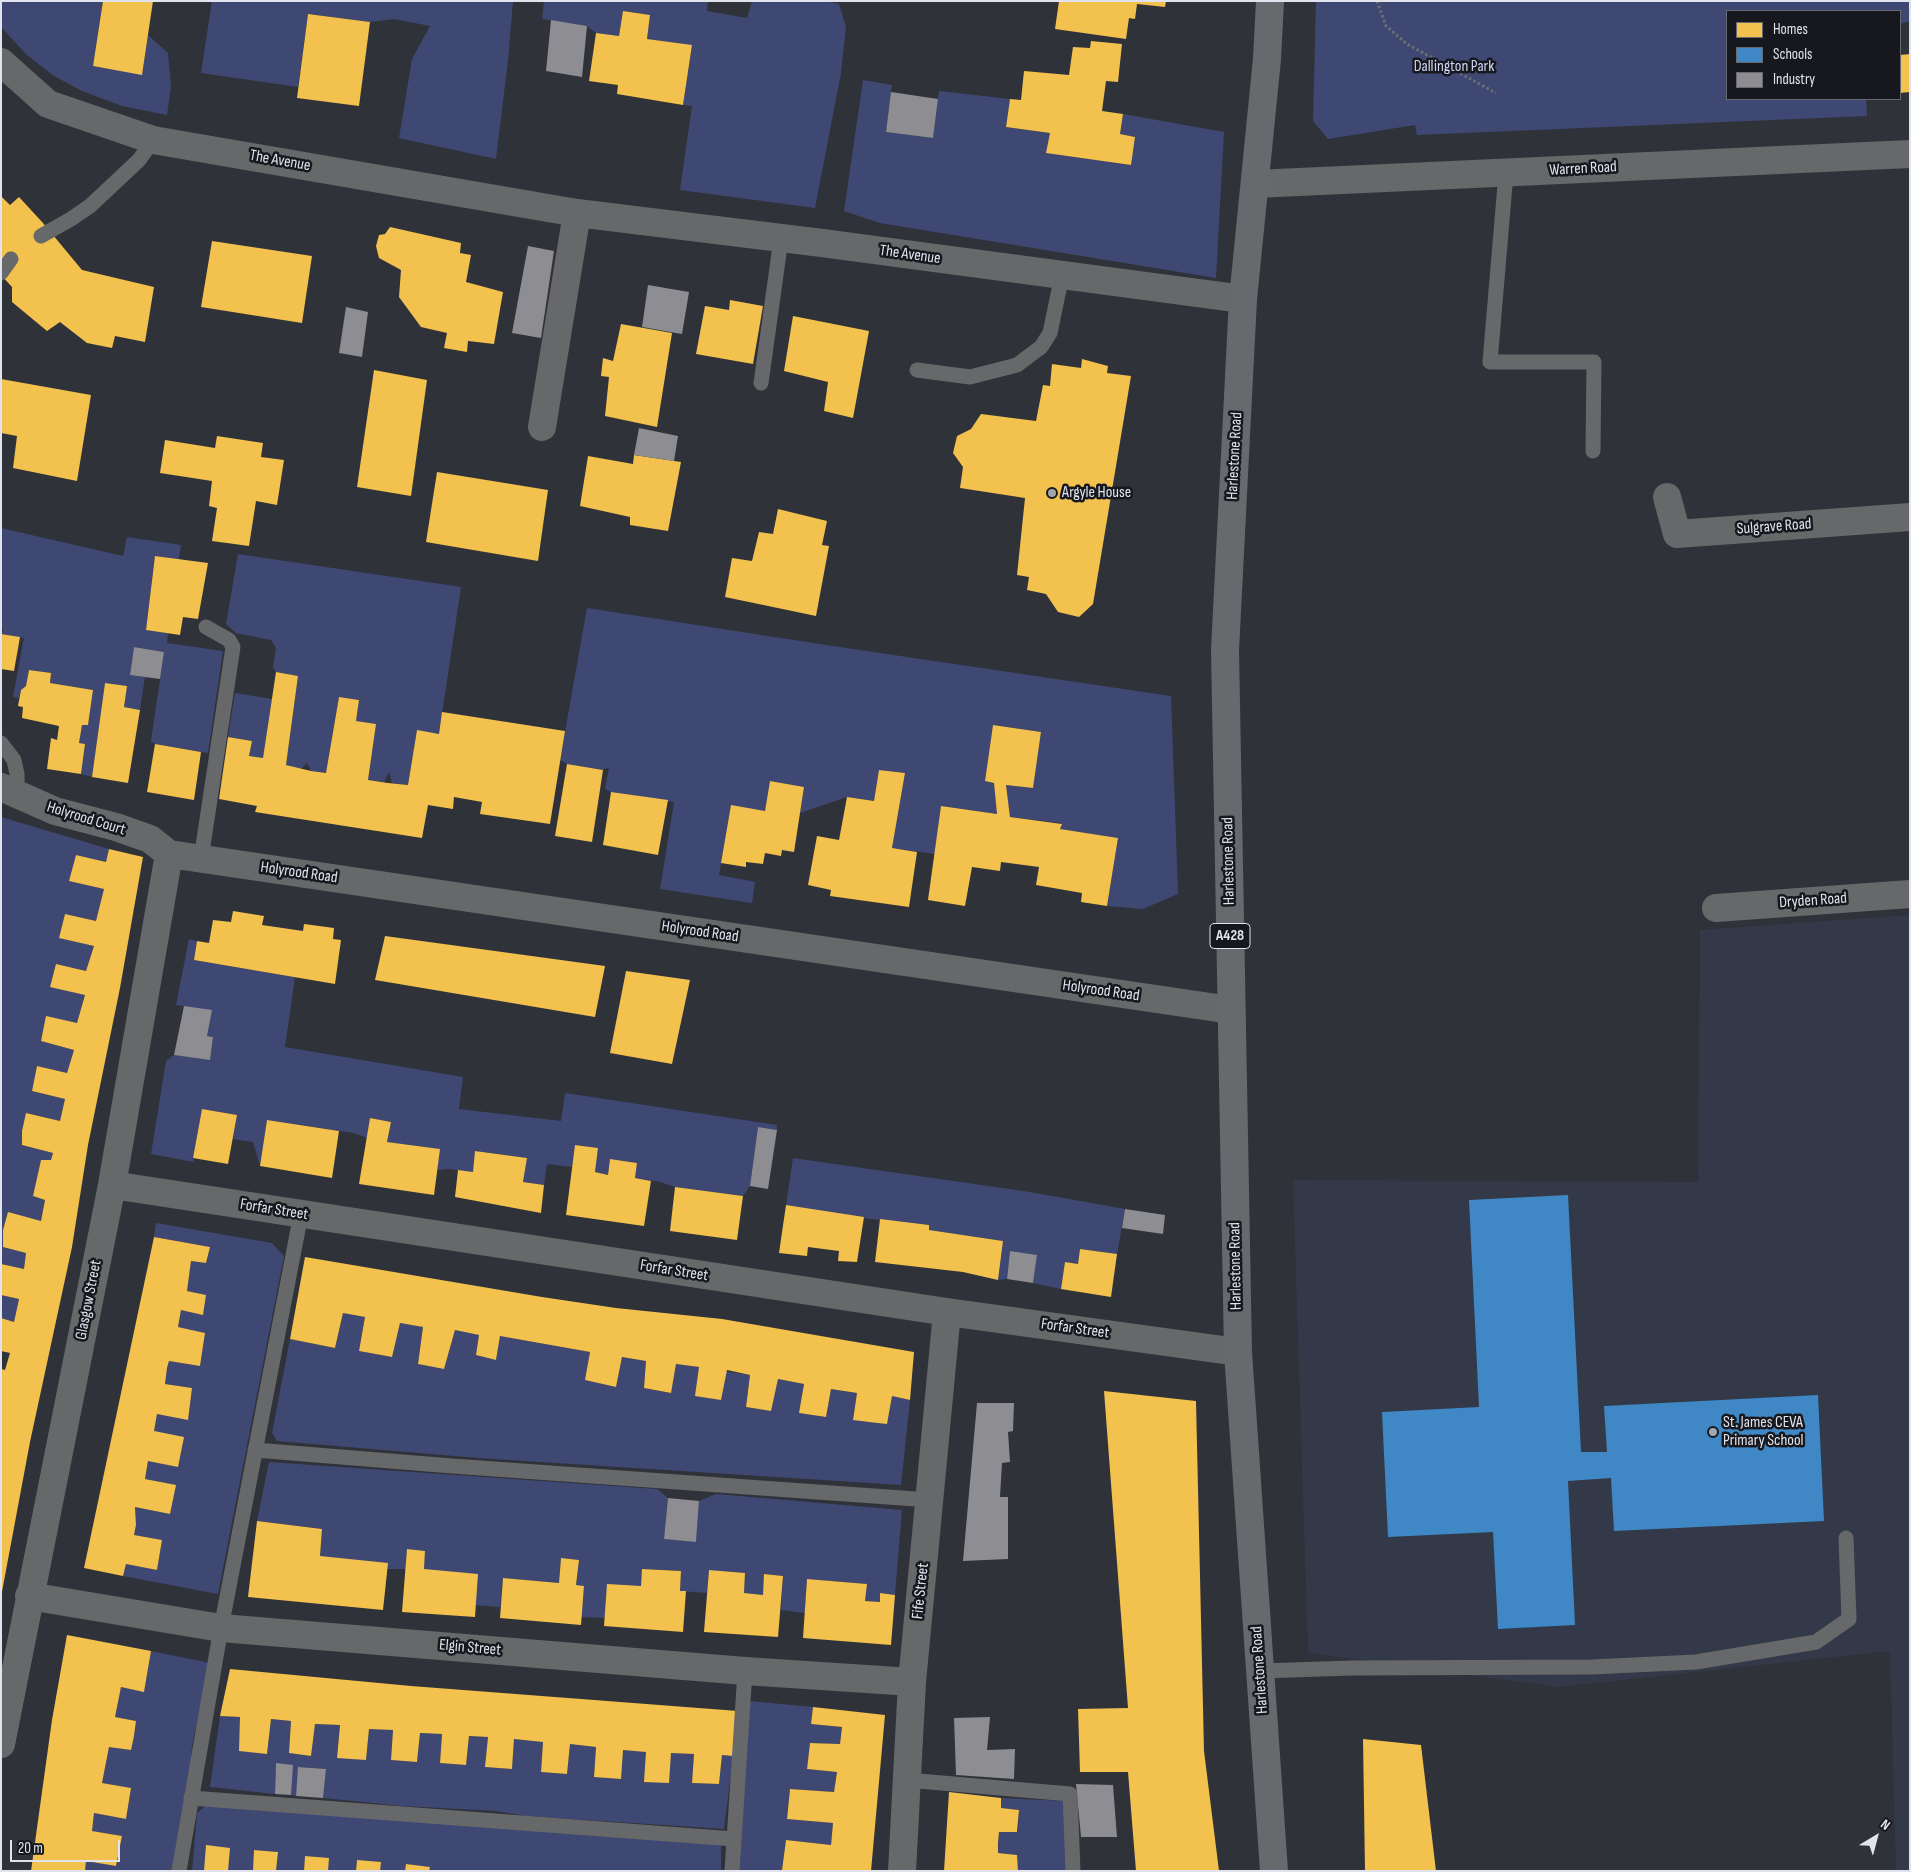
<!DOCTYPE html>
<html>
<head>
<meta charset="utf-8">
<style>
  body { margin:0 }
  #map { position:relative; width:1911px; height:1872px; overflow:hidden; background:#303239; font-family:"Sofia Sans Condensed",sans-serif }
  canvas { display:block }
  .frame { position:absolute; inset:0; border:2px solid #e2e4ed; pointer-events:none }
  .legend { position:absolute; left:1726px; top:10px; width:175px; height:90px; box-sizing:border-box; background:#17181e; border:1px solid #686a71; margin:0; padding:6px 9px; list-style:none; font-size:15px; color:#e2e4ed }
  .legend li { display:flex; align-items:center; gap:10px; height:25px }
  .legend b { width:25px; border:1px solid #686a71 }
  .north { position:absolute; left:1851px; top:1812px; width:50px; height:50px; -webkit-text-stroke:4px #17181e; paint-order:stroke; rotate:37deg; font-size:14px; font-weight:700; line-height:20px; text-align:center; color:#e2e4ed }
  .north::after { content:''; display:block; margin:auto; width:18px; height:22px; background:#e2e4ed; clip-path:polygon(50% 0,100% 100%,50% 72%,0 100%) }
  .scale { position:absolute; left:10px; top:1840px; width:110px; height:22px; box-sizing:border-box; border:2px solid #e2e4ed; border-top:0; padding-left:6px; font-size:15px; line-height:18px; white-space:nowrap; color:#e2e4ed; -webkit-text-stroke:4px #17181e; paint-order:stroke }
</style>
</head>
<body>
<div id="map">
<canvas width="1911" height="1872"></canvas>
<div class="frame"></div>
<ul class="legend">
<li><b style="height:14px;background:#f2c14e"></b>Homes</li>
<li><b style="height:14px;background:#3f88c5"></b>Schools</li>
<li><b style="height:14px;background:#8d8d92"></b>Industry</li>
</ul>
<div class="north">N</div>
<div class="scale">20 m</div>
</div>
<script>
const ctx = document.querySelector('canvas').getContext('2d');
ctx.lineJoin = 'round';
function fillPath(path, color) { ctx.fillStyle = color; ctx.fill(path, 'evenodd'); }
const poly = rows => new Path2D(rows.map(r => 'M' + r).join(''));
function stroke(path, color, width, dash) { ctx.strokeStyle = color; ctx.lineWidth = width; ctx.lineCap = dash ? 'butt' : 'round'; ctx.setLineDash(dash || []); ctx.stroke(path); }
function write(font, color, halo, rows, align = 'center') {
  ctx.font = font + ' "Sofia Sans Condensed",sans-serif'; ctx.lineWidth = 5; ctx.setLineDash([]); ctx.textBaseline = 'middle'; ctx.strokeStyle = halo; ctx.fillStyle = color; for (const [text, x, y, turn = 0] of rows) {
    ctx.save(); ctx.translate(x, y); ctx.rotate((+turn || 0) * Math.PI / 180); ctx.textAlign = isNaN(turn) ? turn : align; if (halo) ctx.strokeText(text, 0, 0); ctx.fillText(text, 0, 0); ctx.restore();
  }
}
const built = poly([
  [1910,915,1910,1871,1896,1871,1890,1651,1558,1687,1308,1653,1293,1180,1698,1182,1700,930]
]);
const green = poly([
  [1,1,103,1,93,66,142,74,148,35,168,53,171,87,167,115,122,106,82,91,54,76,27,55,1,27],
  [212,1,513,1,508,60,496,159,399,138,412,59,430,26,394,19,370,22,308,14,298,87,201,73],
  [544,1,708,1,707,11,747,18,752,1,825,1,839,4,846,27,841,73,815,208,680,190,692,106,683,105,692,46,647,39,650,15,623,11,619,36,596,33,587,26,542,19],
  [1316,1,1910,1,1910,21,1900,24,1900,11,1727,11,1727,99,1866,99,1867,116,1417,135,1415,125,1328,139,1313,121],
  [863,80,892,85,886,132,933,138,939,91,1010,99,1006,127,1050,133,1047,153,1130,165,1135,137,1120,134,1123,114,1224,132,1216,278,880,223,844,211],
  [1,528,123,556,127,537,181,545,179,559,155,556,146,630,168,633,167,643,223,651,208,753,155,744,151,741,164,652,134,647,130,675,145,677,140,710,124,707,127,686,105,683,92,777,81,774,85,744,79,743,82,725,88,725,93,690,50,683,51,673,29,670,26,686,21,690,19,698,13,697,24,638,2,634,3,628,1,627],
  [238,554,461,587,439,734,417,731,408,785,392,783,389,772,384,782,368,780,375,724,356,721,359,700,339,697,326,773,311,771,307,763,301,769,286,765,298,676,276,672,273,667,276,648,271,640,236,633,226,624],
  [587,608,826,645,1171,696,1178,894,1143,909,1107,906,1118,838,1060,829,1061,823,1010,817,1006,785,1033,788,1041,732,993,725,985,781,994,783,997,814,941,806,935,854,892,848,905,773,879,770,874,801,847,797,800,813,804,787,770,781,765,811,731,806,719,875,755,882,752,903,660,889,674,802,611,792,605,789,609,767,603,770,567,764,560,760],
  [235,693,272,699,263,758,249,756,252,741,228,737],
  [1,817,109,849,106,862,76,855,69,881,104,889,96,921,65,914,59,937,94,946,86,971,56,964,50,986,85,995,77,1023,44,1028,41,1041,74,1050,67,1073,37,1066,32,1091,65,1099,60,1121,27,1113,22,1145,53,1153,51,1160,41,1160,33,1196,45,1200,41,1221,8,1213,3,1230,3,1247,26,1253,24,1269,1,1264],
  [189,939,197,941,194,960,295,977,285,1047,463,1077,459,1109,561,1121,565,1093,777,1125,777,1130,758,1127,750,1186,743,1196,675,1187,660,1182,635,1178,637,1163,610,1159,608,1175,595,1172,598,1148,576,1145,572,1167,547,1164,544,1185,523,1182,527,1158,476,1151,473,1172,449,1169,437,1170,439,1149,387,1142,391,1122,370,1118,367,1138,354,1133,267,1120,260,1166,253,1142,233,1139,237,1115,202,1109,193,1158,194,1162,151,1154,166,1061,174,1055,210,1059,213,1037,207,1036,211,1011,176,1005],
  [793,1158,1030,1192,1125,1209,1117,1254,1080,1249,1078,1264,1065,1262,1061,1289,1033,1283,1037,1255,1010,1251,1007,1279,998,1280,1003,1241,929,1230,929,1225,871,1219,786,1205],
  [156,1223,272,1243,284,1256,218,1594,123,1576,126,1564,157,1570,162,1540,134,1535,136,1525,135,1507,170,1514,175,1485,145,1479,157,1414,188,1419,192,1388,165,1384,167,1368,169,1361,200,1366,205,1333,178,1327,181,1310,203,1314,206,1295,187,1291,191,1261,206,1263,210,1247,154,1237],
  [1,1295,19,1299,14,1322,1,1318],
  [343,1313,365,1317,359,1351,391,1357,400,1323,423,1327,418,1364,444,1369,455,1330,479,1335,476,1355,496,1360,500,1336,590,1352,586,1380,616,1387,622,1357,646,1361,644,1388,670,1393,676,1364,750,1375,746,1407,770,1411,778,1379,804,1384,799,1413,826,1417,831,1389,857,1393,853,1419,892,1396,910,1400,901,1485,478,1458,277,1441,272,1433,290,1339,335,1348],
  [269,1462,657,1489,668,1498,664,1539,696,1541,699,1501,716,1494,902,1510,895,1595,880,1593,880,1602,865,1601,866,1584,807,1579,805,1613,781,1610,783,1576,765,1574,763,1595,744,1593,745,1573,709,1570,707,1593,680,1591,681,1571,643,1569,641,1586,605,1618,581,1617,584,1586,576,1585,579,1560,561,1558,559,1583,503,1578,500,1607,475,1605,424,1569,425,1551,407,1549,406,1569,387,1569,320,1556,322,1529,257,1521],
  [151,1651,210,1663,192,1746,190,1774,173,1871,85,1871,86,1861,116,1866,122,1836,92,1831,94,1813,126,1819,131,1788,102,1783,109,1747,134,1736,136,1721,115,1717,121,1687,144,1691],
  [750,1701,813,1707,811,1724,842,1727,840,1744,810,1743,807,1769,837,1772,834,1792,790,1789,787,1819,833,1823,831,1845,786,1840,782,1869,794,1871,737,1871],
  [220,1716,240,1717,267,1754,271,1719,291,1721,289,1753,311,1756,315,1724,340,1725,337,1757,366,1760,369,1729,380,1729,393,1730,391,1760,417,1762,420,1733,442,1734,440,1763,466,1765,469,1736,488,1737,486,1767,512,1769,514,1739,524,1740,543,1742,541,1772,567,1774,570,1744,596,1747,594,1776,607,1778,623,1750,694,1754,692,1783,719,1784,722,1755,733,1756,724,1829,526,1816,496,1811,402,1806,323,1798,326,1769,299,1767,296,1796,291,1795,276,1764,275,1794,210,1787],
  [1001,1798,1064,1801,1066,1871,1018,1871,1017,1855,998,1853,999,1832,1018,1832,1019,1810,1001,1808],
  [210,1802,721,1844,721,1871,429,1871,429,1867,406,1864,405,1871,380,1871,357,1860,356,1871,328,1871,317,1857,305,1856,304,1871,276,1871,278,1852,255,1850,253,1871,192,1871,197,1813]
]);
const homes = poly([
  [103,1,153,1,142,75,93,66],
  [1059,1,1166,1,1165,7,1137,4,1135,19,1129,18,1126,39,1055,29],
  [623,11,650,15,647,39,692,45,683,105,617,94,618,85,589,81,596,33,619,36],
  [308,14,370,22,359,106,297,98],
  [1091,41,1122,44,1118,82,1106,81,1102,111,1123,114,1120,134,1135,137,1131,165,1046,153,1050,133,1006,127,1010,99,1021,100,1024,71,1069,75,1073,47,1090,48],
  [1910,54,1910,92,1900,93,1900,55],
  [1,196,10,205,19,197,43,223,82,270,154,287,145,342,115,336,112,348,87,343,60,322,47,331,12,302,12,287,1,275],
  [390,227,461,243,460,253,471,255,466,282,503,292,494,344,468,341,467,352,444,348,447,333,421,327,399,297,401,270,379,258,376,246,379,235,385,234],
  [212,241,312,256,302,323,201,307],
  [730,300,763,306,753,364,696,354,705,306,729,310],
  [793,316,869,331,853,418,824,411,828,382,784,371],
  [621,324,672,333,657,427,605,416,609,377,601,376,603,358,613,361],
  [1082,359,1108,366,1107,373,1131,376,1093,604,1079,617,1058,612,1046,594,1027,590,1029,577,1017,575,1025,498,960,488,963,467,953,453,957,436,971,429,981,414,1036,421,1043,385,1050,386,1052,364,1081,368],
  [374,370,427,380,411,496,357,487],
  [1,379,91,395,77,481,13,468,17,436,1,433],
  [217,436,263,443,261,457,284,460,277,505,256,501,249,546,212,541,217,508,209,506,212,481,160,473,165,440,215,448],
  [634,455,681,462,668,531,630,525,630,517,580,506,588,456,633,464],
  [437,472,548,490,538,561,426,542],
  [778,509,827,521,822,545,829,546,816,616,725,597,732,558,752,561,759,532,773,534],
  [155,556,208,563,198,619,183,617,180,635,146,630],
  [1,634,20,637,14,671,1,669],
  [29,670,51,673,50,683,93,690,88,725,82,725,79,743,85,744,81,774,47,769,51,738,57,740,59,726,22,718,23,707,18,706,21,690,26,686],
  [276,672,298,676,286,765,311,771,326,773,339,697,359,700,356,721,376,724,368,780,388,783,408,785,417,730,439,734,442,712,565,731,550,824,480,814,482,802,454,797,453,809,428,805,422,838,255,812,257,806,219,799,228,737,252,741,249,756,263,758],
  [105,683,127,686,124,707,140,710,128,783,92,777],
  [993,725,1041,732,1033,788,1006,785,1010,817,1062,824,1060,829,1118,838,1107,906,1081,902,1082,893,1036,885,1039,867,1001,862,1000,871,972,867,965,906,928,900,941,806,997,814,994,783,985,781],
  [155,744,201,752,194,800,147,792],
  [567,764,603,770,592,842,555,836],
  [879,770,905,773,892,848,917,852,909,907,830,896,831,890,808,885,817,836,839,840,847,797,874,801],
  [770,781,804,787,794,852,782,850,781,856,765,853,763,864,746,862,746,867,721,863,731,805,765,811],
  [611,792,668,800,658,855,603,845],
  [109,849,143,857,120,988,88,1145,72,1247,30,1442,1,1597,1,1369,5,1370,10,1353,1,1351,1,1318,14,1322,19,1299,1,1295,1,1264,24,1269,26,1253,3,1247,3,1230,8,1212,41,1221,45,1200,33,1196,41,1160,51,1160,53,1153,22,1145,22,1131,26,1113,60,1121,65,1099,32,1091,37,1066,67,1073,74,1050,41,1041,46,1016,77,1023,85,995,50,987,56,964,86,971,94,946,59,938,65,914,96,921,104,889,69,881,76,855,106,862],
  [233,911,264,916,262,925,303,931,304,924,334,928,333,939,341,940,335,984,194,960,197,941,209,943,213,920,231,922],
  [385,936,605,966,595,1017,375,980],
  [626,971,690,980,672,1064,610,1053],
  [202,1109,237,1115,228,1164,193,1158],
  [370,1118,391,1122,387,1142,440,1149,434,1195,359,1184],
  [267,1120,339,1131,332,1178,260,1166],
  [575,1145,598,1148,595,1172,608,1175,610,1159,637,1163,635,1178,651,1181,644,1226,566,1215],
  [475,1151,527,1158,523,1182,544,1185,541,1213,455,1197,458,1170,473,1172],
  [675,1187,743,1196,737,1240,670,1231],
  [786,1205,864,1217,857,1262,838,1261,839,1251,808,1247,807,1256,779,1253],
  [880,1219,929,1225,929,1230,1003,1241,998,1280,963,1272,875,1262],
  [154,1237,210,1247,206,1263,191,1261,187,1291,206,1295,203,1315,181,1310,178,1327,205,1333,200,1366,169,1361,167,1368,165,1384,192,1388,188,1420,157,1414,154,1431,184,1437,178,1467,148,1461,145,1479,176,1485,170,1514,135,1507,136,1525,134,1535,162,1540,157,1570,126,1564,123,1576,84,1568],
  [1080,1249,1117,1254,1111,1297,1061,1289,1065,1262,1078,1264],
  [305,1257,542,1297,616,1308,722,1319,914,1352,910,1400,892,1396,887,1424,869,1422,853,1420,857,1393,831,1389,826,1417,799,1413,804,1384,778,1379,771,1411,746,1407,750,1375,727,1370,721,1400,695,1396,699,1367,676,1364,671,1393,644,1388,646,1361,622,1357,616,1387,585,1380,590,1352,500,1336,496,1360,476,1355,479,1335,455,1330,444,1369,418,1364,423,1327,400,1323,392,1357,359,1351,365,1317,343,1313,335,1348,290,1339],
  [1104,1391,1196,1401,1204,1751,1219,1871,1136,1871,1128,1772,1080,1772,1078,1709,1128,1708],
  [257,1521,322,1529,320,1556,388,1563,383,1610,248,1597],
  [407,1549,425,1551,424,1569,478,1574,475,1617,402,1612],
  [561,1558,579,1560,576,1585,584,1586,581,1625,500,1618,503,1578,559,1583],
  [642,1569,681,1571,680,1591,686,1591,683,1632,604,1626,607,1584,641,1586],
  [709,1570,745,1573,744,1593,763,1595,764,1574,783,1576,778,1637,704,1632],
  [807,1579,867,1584,865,1601,880,1602,880,1593,895,1595,891,1645,803,1638],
  [67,1635,151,1651,144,1692,121,1687,115,1717,136,1721,134,1736,131,1750,109,1747,102,1783,131,1788,126,1819,94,1813,92,1831,122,1836,116,1866,86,1861,85,1871,31,1871,52,1720],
  [230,1669,411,1686,738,1711,733,1756,722,1755,719,1784,692,1783,694,1754,671,1753,669,1783,644,1782,646,1752,623,1750,621,1779,594,1777,596,1747,570,1744,567,1774,541,1772,543,1742,514,1739,512,1769,485,1767,488,1737,469,1736,466,1765,440,1763,442,1734,420,1733,417,1762,391,1760,393,1730,369,1729,366,1760,337,1758,340,1725,315,1724,311,1756,289,1753,291,1721,271,1719,267,1754,239,1751,240,1717,220,1716],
  [813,1707,885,1715,871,1871,782,1870,786,1840,831,1845,833,1823,787,1819,790,1789,834,1792,837,1772,807,1769,810,1743,840,1744,842,1727,811,1724],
  [1363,1739,1421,1745,1436,1871,1365,1871],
  [949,1792,1001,1798,1001,1808,1019,1810,1017,1832,999,1832,998,1843,998,1853,1017,1855,1018,1871,944,1871],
  [206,1845,230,1848,228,1871,204,1871],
  [254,1850,278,1852,276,1871,253,1871],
  [305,1856,329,1858,328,1871,304,1871],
  [357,1860,381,1862,380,1871,356,1871],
  [406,1864,430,1867,429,1871,405,1871]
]);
const schools = poly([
  [1568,1195,1581,1452,1607,1452,1604,1406,1818,1395,1824,1521,1614,1531,1611,1478,1568,1481,1575,1625,1498,1629,1493,1532,1388,1537,1382,1412,1479,1407,1469,1200]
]);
const industry = poly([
  [551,20,587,26,582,77,546,71],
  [891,92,938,99,933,138,886,132],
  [528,246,554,251,541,338,512,333],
  [648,285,689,292,682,334,642,327],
  [346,307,368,312,362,357,339,353],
  [639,428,678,436,674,461,634,455],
  [134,647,164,652,160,679,130,675],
  [184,1006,212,1010,207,1036,213,1037,210,1060,174,1055],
  [758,1127,777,1130,768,1189,750,1186],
  [1125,1209,1165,1215,1163,1234,1122,1228],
  [1010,1251,1037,1255,1033,1283,1007,1279],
  [977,1403,1014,1403,1013,1431,1008,1432,1010,1462,1002,1463,1000,1497,1008,1497,1008,1559,963,1561],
  [668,1498,699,1501,696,1542,664,1539],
  [990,1717,987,1750,1015,1749,1014,1779,956,1775,954,1718],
  [276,1763,293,1765,291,1795,275,1794],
  [298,1767,326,1769,323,1798,296,1796],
  [1076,1784,1113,1785,1117,1837,1081,1837]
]);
const path = poly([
  [1377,1,1386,26,1407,44,1496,93]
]);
const service = poly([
  [1506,173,1490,362,1594,362,1593,451],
  [41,236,71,219,90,206,139,160,153,140],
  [1,273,11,259],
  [917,370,970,377,1017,365,1041,347,1050,333,1062,275],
  [761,383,781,239],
  [1,743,14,760,17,774,17,794],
  [201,859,233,647,229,640,206,627],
  [255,1450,452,1466,930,1500],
  [1260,1671,1352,1668,1592,1667,1696,1662,1816,1642,1849,1619,1846,1538],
  [907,1780,1070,1794,1073,1871],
  [191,1798,734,1839],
  [179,1871,221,1628,301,1214],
  [732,1871,745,1671]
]);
const minor = poly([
  [1,62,48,104,153,140,577,213,822,243,1243,299],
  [1255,184,1910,154],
  [542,427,577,213],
  [1667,497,1677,534,1910,517],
  [1,787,55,811,116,827,150,839,169,854,1231,1010],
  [1716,908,1910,894],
  [112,1185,947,1312,1238,1352],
  [29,1596,221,1628,745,1671,912,1682],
  [1,1744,112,1185,169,854],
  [902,1871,912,1682,947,1312]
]);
const primary = poly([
  [1270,1,1267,59,1243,299,1225,650,1238,1352,1274,1871]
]);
const markers = [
  [1052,493,5,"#a4a6ae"],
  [1713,1432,5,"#a4a6ae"]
];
const shields = [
  [1230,936,40]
];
const shieldNames = [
  ["A428",1230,936]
];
const parkNames = [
  ["Dallington Park",1454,67]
];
const streetNames = [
  ["The Avenue",280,161,10],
  ["Warren Road",1583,169,-3],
  ["The Avenue",910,255,8],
  ["Harlestone Road",1235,456,-87],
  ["Sulgrave Road",1774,527,-4],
  ["Holyrood Court",86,819,17],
  ["Harlestone Road",1229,861,-91],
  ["Holyrood Road",299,873,8],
  ["Dryden Road",1813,901,-4],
  ["Holyrood Road",700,932,8],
  ["Holyrood Road",1101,991,8],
  ["Forfar Street",274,1210,9],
  ["Harlestone Road",1236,1266,-91],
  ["Forfar Street",674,1271,9],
  ["Glasgow Street",89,1300,-79],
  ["Forfar Street",1075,1329,8],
  ["Fife Street",921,1591,-84],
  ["Elgin Street",470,1648,5],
  ["Harlestone Road",1260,1670,-94]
];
const poiNames = [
  ["Argyle House",1062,493],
  ["St. James CEVA",1723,1423],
  ["Primary School",1723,1441]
];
fillPath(built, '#333949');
fillPath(green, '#3e4873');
fillPath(homes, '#f2c14e');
fillPath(schools, '#3f88c5');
fillPath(industry, '#8d8d92');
stroke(path, '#6d6e72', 3, [2.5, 2.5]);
stroke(service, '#67686a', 15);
stroke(minor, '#67686a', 28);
stroke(primary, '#67696d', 28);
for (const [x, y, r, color] of markers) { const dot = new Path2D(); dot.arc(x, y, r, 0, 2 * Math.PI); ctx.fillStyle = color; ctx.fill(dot); stroke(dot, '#17181e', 2); }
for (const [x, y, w] of shields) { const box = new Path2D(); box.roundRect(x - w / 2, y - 12.5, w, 25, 4); ctx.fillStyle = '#17181e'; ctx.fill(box); stroke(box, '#e2e4ed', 1); }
write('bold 15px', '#e2e4ed', null, shieldNames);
write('16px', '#ccd6f6', '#17181e', parkNames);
write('16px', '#e2e4ed', '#17181e', streetNames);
write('16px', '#e2e4ed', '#17181e', poiNames, 'left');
</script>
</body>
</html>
